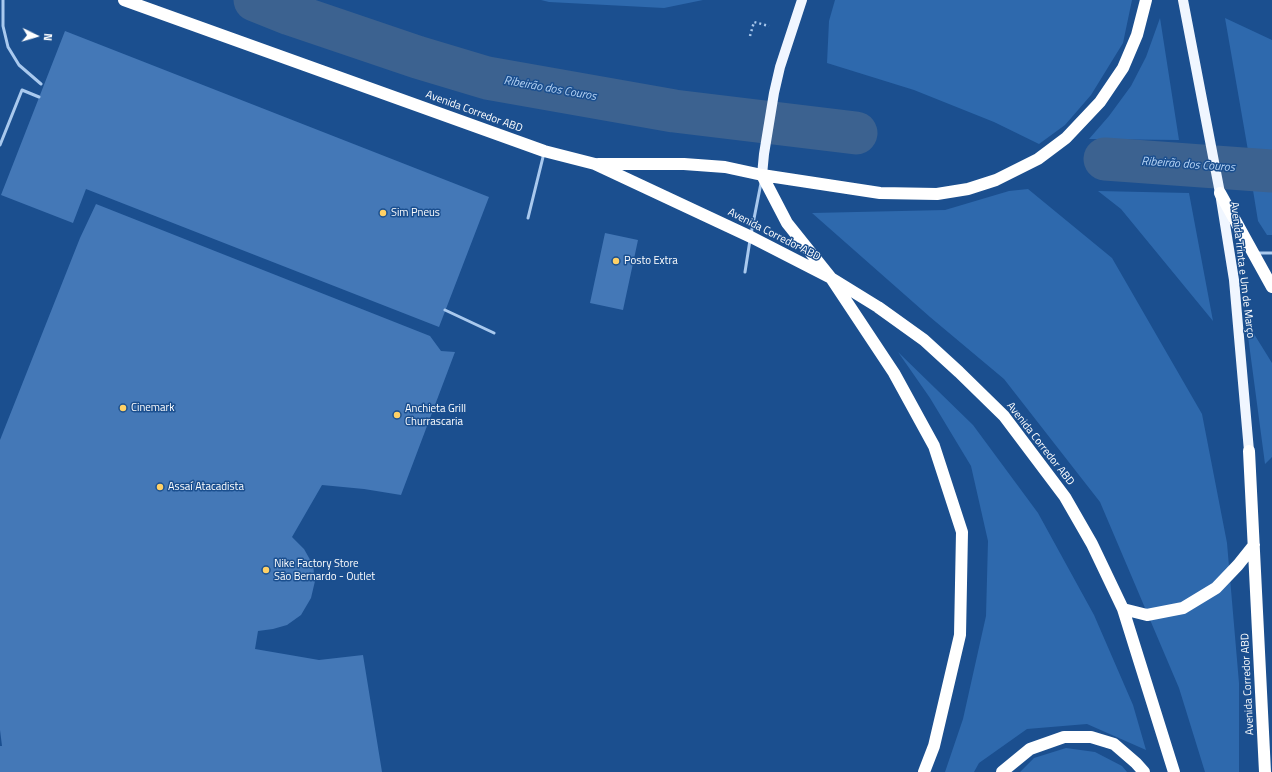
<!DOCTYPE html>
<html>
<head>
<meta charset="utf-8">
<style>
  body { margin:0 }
  #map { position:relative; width:1272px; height:772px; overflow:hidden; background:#1b4f8f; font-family:"Titillium Web",sans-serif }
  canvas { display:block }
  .north { position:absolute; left:16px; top:16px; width:40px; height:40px; -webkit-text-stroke:3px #1b4f8f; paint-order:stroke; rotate:95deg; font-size:11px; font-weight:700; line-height:16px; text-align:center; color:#fff }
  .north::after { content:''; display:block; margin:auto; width:14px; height:18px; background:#fff; clip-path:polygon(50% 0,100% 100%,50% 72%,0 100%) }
</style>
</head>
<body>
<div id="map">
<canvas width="1272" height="772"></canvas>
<div class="north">N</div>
</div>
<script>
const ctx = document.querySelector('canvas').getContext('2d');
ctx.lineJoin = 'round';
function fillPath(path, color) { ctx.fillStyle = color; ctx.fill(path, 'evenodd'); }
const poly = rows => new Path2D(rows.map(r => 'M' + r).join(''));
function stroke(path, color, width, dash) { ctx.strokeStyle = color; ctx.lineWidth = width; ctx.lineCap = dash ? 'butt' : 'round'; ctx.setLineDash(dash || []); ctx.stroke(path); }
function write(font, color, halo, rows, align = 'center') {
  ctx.font = font + ' "Titillium Web",sans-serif'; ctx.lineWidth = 3; ctx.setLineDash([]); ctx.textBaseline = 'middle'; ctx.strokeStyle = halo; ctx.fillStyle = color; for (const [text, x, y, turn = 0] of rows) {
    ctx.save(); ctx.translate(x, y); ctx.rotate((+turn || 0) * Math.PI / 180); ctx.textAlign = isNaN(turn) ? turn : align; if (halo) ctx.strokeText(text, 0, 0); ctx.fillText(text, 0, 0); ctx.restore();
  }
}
const green = poly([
  [541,0,703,0,664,8,549,2],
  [835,0,1132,0,1123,43,1091,95,1065,125,1039,144,994,122,914,90,827,63,829,21],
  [1160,18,1179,140,1089,139,1109,116,1131,86,1146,57],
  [1225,18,1272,40,1272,164,1250,162],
  [1251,178,1272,179,1272,235,1267,235,1258,221],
  [1028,189,1112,258,1202,414,1227,543,1239,683,1239,772,1205,772,1179,688,1100,502,1004,379,930,317,812,213,945,210,1009,191],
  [1098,191,1189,193,1213,321,1121,209],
  [1246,321,1272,363,1272,457,1265,464],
  [898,352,973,425,1038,513,1094,615,1133,705,1146,750,1087,724,1027,729,979,763,974,772,945,772,963,719,986,616,988,541,971,466,930,398],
  [1066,748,1095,752,1122,766,1127,772,1020,772,1034,758]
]);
const river = poly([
  [255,0,290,14,417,57,487,78,674,111,856,133],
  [1105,159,1272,171]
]);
const building = poly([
  [65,31,489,197,439,327,86,189,73,223,1,195],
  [96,204,430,336,441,351,455,352,401,495,364,489,322,485,292,537,304,549,313,565,315,581,311,598,301,615,287,625,273,629,258,631,255,649,319,660,363,655,382,772,0,772,0,746,2,746,0,730,0,440,80,238],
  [605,233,638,240,623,310,590,303]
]);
const path = poly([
  [750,36,754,22,769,26]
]);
const lane = poly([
  [3,0,3,26,8,47,19,65,41,84],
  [0,145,22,90,39,97],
  [528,218,544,153],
  [751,234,761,183],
  [1256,253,1272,253],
  [745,272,750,240],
  [445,310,494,333]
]);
const primary = poly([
  [1183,0,1220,193,1234,280,1249,451],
  [762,175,764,154,774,93,780,67,802,0]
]);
const highway = poly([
  [124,0,544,151,595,164,751,237,831,278,878,307,924,340,959,372,1004,416,1065,497,1092,544,1123,609,1174,772],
  [598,164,684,164,725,167,762,175,880,193,937,194,968,189,996,180,1038,159,1066,138,1100,102,1123,68,1137,35,1146,0],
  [762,175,787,223,831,278,894,373,934,446,962,532,960,635,934,746,924,772],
  [1220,193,1272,287],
  [1249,451,1265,772],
  [1123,609,1147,615,1183,608,1216,588,1238,565,1254,545],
  [1002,772,1030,749,1064,737,1091,737,1114,744,1136,763,1144,772]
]);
const markers = [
  [383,213,4,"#ffd166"],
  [616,261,4,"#ffd166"],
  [123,408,4,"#ffd166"],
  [397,415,4,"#ffd166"],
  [160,487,4,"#ffd166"],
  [266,570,4,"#ffd166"]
];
const streetNames = [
  ["Avenida Corredor ABD",474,112,20],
  ["Avenida Corredor ABD",774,235,27],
  ["Avenida Trinta e Um de Março",1242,270,83],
  ["Avenida Corredor ABD",1040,444,52],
  ["Avenida Corredor ABD",1248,684,-93]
];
const poiNames = [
  ["Sim Pneus",391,213],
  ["Posto Extra",624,261],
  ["Cinemark",131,408],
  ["Anchieta Grill",405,409],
  ["Churrascaria",405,422],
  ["Assaí Atacadista",168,487],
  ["Nike Factory Store",274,564],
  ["São Bernardo - Outlet",274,577]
];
const waterNames = [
  ["Ribeirão dos Couros",550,89,10],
  ["Ribeirão dos Couros",1188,165,4]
];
fillPath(green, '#2e69ad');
stroke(river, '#3c6290', 43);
fillPath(building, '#4478b7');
stroke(path, '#a9c9ee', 2.5, [2, 3]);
stroke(lane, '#a9c9ee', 3);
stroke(primary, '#f0f6ff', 10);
stroke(highway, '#fff', 12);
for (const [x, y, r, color] of markers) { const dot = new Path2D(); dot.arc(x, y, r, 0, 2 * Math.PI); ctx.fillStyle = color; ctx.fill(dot); stroke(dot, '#1b4f8f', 1.5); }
write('11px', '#fff', '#1b4f8f', streetNames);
write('11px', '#fff', '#1b4f8f', poiNames, 'left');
write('italic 12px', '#b5d3f5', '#1b4f8f', waterNames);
</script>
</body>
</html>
